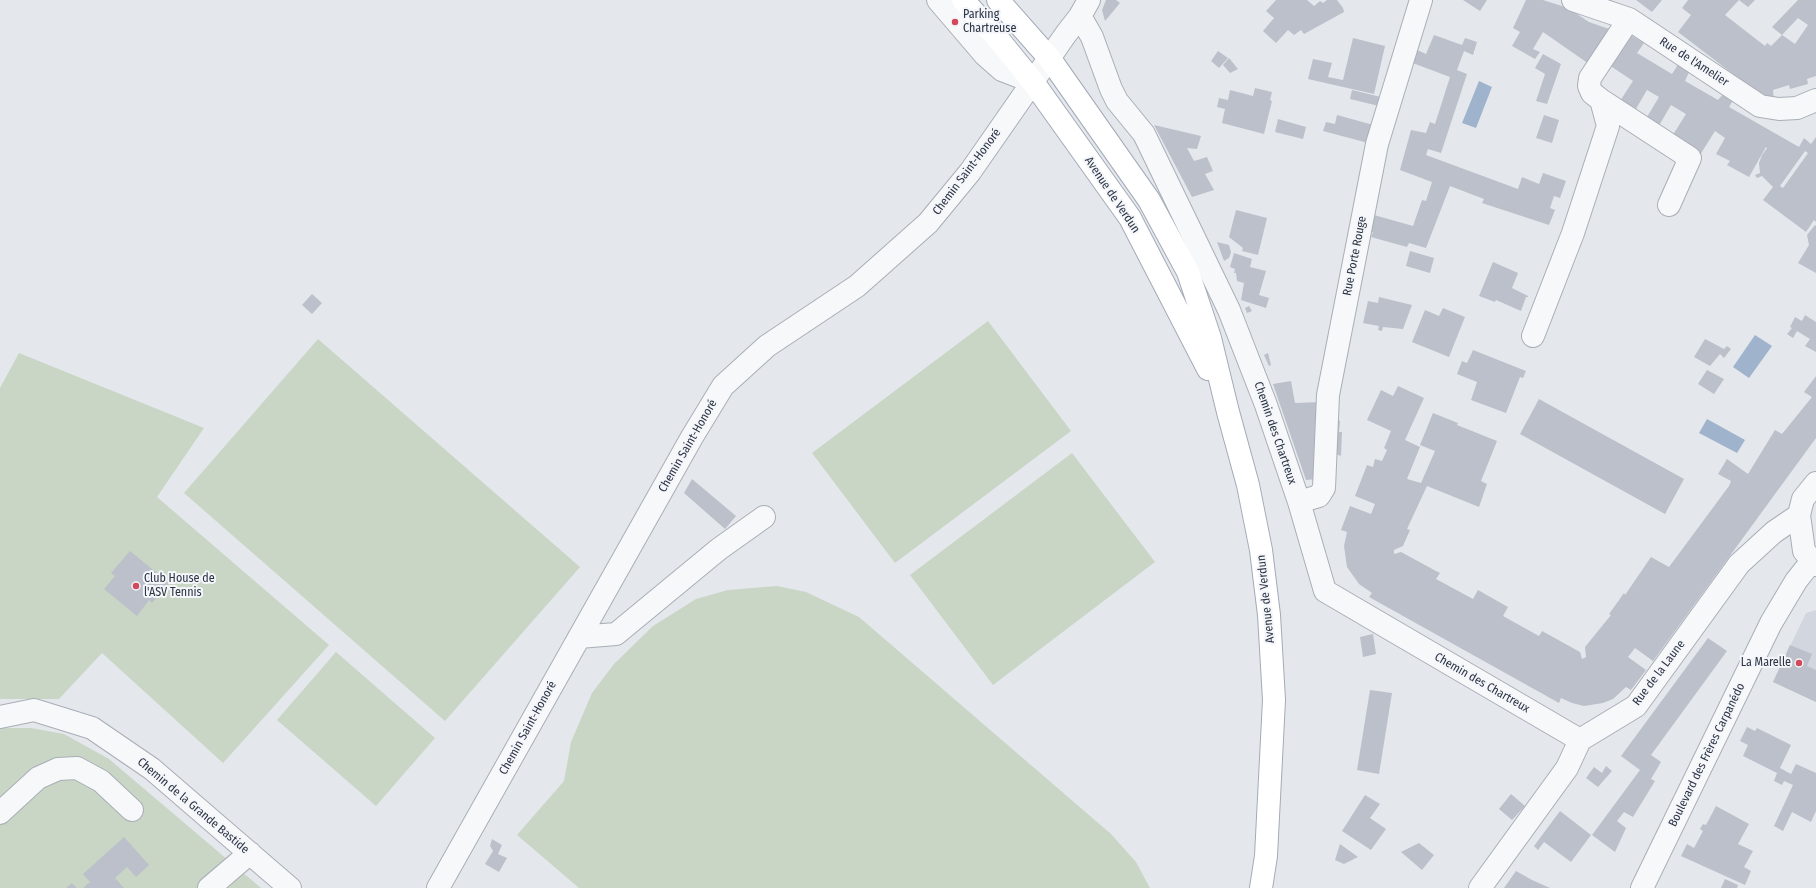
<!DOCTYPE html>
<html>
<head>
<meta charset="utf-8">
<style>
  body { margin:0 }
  canvas { display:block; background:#e4e7ec }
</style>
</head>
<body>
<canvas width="1816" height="888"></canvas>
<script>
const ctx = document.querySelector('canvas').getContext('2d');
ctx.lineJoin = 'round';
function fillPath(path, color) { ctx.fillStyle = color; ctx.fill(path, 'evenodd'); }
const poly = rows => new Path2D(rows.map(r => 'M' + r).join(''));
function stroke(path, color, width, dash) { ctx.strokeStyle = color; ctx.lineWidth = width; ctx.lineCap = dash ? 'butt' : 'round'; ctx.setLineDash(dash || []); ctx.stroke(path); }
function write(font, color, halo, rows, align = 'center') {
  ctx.font = font + ' "Fira Sans Condensed",sans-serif'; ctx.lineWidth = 4; ctx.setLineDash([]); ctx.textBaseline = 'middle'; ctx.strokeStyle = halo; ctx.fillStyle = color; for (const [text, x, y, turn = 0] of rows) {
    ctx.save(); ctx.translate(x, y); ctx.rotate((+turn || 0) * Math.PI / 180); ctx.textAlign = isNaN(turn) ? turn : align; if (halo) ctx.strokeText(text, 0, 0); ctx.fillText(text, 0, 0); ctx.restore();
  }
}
const built = poly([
  [1816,610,1816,702,1773,682,1806,613]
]);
const green = poly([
  [988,321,1071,431,895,563,812,453],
  [318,339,580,567,445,721,184,493],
  [19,353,204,428,157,497,329,645,223,763,102,653,59,699,0,699,0,388],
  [1072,453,1155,562,993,685,910,575],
  [777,586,806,592,859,617,1111,834,1136,862,1150,888,579,888,517,835,564,781,571,742,592,693,614,664,653,626,696,599,728,590],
  [336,652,435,738,376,806,277,720],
  [0,728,31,728,64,734,109,759,261,888,0,888]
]);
const water = poly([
  [1479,81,1492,87,1476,128,1462,123],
  [1755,335,1772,346,1749,378,1733,367],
  [1707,419,1745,440,1737,453,1699,433]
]);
const building = poly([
  [1106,0,1116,0,1120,3,1105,21,1102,10],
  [1276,0,1307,0,1314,6,1320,1,1323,3,1327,0,1337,0,1343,8,1344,12,1304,34,1301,30,1294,35,1288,30,1276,43,1263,31,1274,18,1266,11],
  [1463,0,1487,0,1480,11],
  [1526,0,1543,0,1568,8,1589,22,1612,30,1589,64,1543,32,1533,49,1540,52,1535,59,1512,46,1520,32,1513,28],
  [1636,0,1662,0,1652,12],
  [1688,0,1755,0,1748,7,1739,0,1725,15,1765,46,1767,43,1771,46,1782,35,1772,27,1798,0,1816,0,1816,76,1807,79,1808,84,1790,89,1789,85,1773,90,1774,101,1754,90,1678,32,1691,15,1682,8],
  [1798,18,1808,25,1795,44,1782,35],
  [1629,34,1644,43,1637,53,1672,74,1679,63,1690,70,1685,81,1718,100,1725,92,1735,97,1729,107,1799,147,1804,138,1811,144,1816,137,1816,222,1814,220,1806,232,1763,200,1773,187,1762,176,1757,178,1755,175,1760,173,1759,163,1762,155,1767,148,1766,147,1749,177,1727,165,1730,161,1716,154,1725,138,1715,131,1700,155,1671,138,1686,114,1671,105,1657,129,1644,122,1659,97,1647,90,1633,114,1618,104,1633,81,1606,63],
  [1805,151,1808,153,1783,188,1780,186],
  [1434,35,1462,45,1465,38,1477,42,1473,55,1464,51,1457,70,1467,74,1441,153,1428,149,1426,155,1518,189,1522,177,1539,184,1543,173,1566,181,1560,198,1554,196,1550,208,1555,210,1549,225,1482,203,1484,199,1450,186,1426,248,1409,243,1407,247,1371,237,1373,232,1370,232,1374,215,1413,226,1422,200,1426,201,1432,182,1400,170,1411,130,1426,133,1430,122,1435,124,1450,77,1410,62,1415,49,1426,54],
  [1353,38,1385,46,1374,94,1308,79,1313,59,1332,63,1328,77,1343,80],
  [1218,51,1228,58,1219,68,1211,61],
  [1543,54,1561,64,1547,104,1536,101,1545,74,1535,68],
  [1229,58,1238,69,1230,73,1223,65],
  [1255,88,1272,92,1270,100,1272,101,1264,134,1222,123,1225,109,1217,107,1219,98,1228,100,1230,90,1253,96],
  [1352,90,1385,98,1383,107,1350,99],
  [1337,115,1377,126,1372,144,1323,131,1326,122,1335,124],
  [1544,115,1559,120,1552,143,1536,138],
  [1278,119,1306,127,1303,139,1275,132],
  [1154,125,1201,136,1197,149,1187,148,1194,161,1207,157,1213,171,1205,174,1214,190,1192,197],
  [1236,210,1267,218,1258,255,1242,251,1243,248,1229,237],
  [1815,225,1816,226,1816,273,1798,263,1809,245,1807,235],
  [1217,242,1229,245,1231,252,1229,258,1224,261],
  [1410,251,1434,258,1430,273,1406,266],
  [1234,253,1252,259,1250,267,1266,271,1259,295,1269,298,1266,308,1241,300,1244,283,1237,281,1236,273,1234,273,1235,269,1230,267],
  [1493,262,1518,273,1512,288,1528,296,1528,297,1526,297,1521,311,1496,300,1495,302,1479,296],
  [312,294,322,303,312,314,302,305],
  [1379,297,1412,305,1403,329,1383,327,1382,331,1378,330,1379,326,1363,323,1368,301,1378,303],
  [1249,306,1252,311,1247,313,1245,308],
  [1443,308,1465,317,1449,357,1412,342,1425,310,1439,316],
  [1805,315,1816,322,1816,352,1805,346,1810,339,1797,331,1793,338,1787,334,1792,328,1790,327,1795,317,1802,321],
  [1705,339,1724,349,1727,346,1731,349,1724,358,1720,354,1710,366,1694,357],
  [1473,350,1526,371,1523,378,1520,377,1506,413,1471,400,1477,382,1457,374,1462,361,1467,363],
  [1268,353,1271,365,1269,366,1264,355],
  [1707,370,1724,379,1714,394,1698,384],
  [1816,376,1816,438,1653,661,1635,648,1628,657,1646,670,1631,690,1626,687,1613,699,1603,703,1584,706,1572,703,1561,698,1559,703,1369,597,1372,593,1359,584,1347,567,1344,546,1347,532,1341,530,1350,506,1371,514,1375,504,1355,496,1367,465,1373,467,1375,459,1382,461,1387,450,1384,448,1391,431,1367,420,1381,390,1393,396,1398,386,1424,398,1405,440,1420,447,1407,479,1421,483,1435,451,1420,445,1433,413,1458,423,1457,425,1497,441,1481,481,1487,484,1479,507,1427,486,1407,529,1410,530,1403,546,1394,550,1394,554,1401,552,1436,571,1440,573,1436,579,1473,599,1478,590,1492,598,1508,607,1503,616,1539,636,1542,631,1580,652,1582,659,1586,657,1585,647,1611,615,1609,614,1624,593,1625,595,1651,557,1669,567,1729,486,1731,481,1718,474,1727,459,1748,474,1775,430,1782,434,1812,397,1804,392],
  [1291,381,1295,403,1320,402,1315,432,1318,479,1306,480,1273,384],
  [1539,399,1684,479,1665,514,1520,434],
  [1333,419,1340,421,1339,432,1342,432,1341,456,1331,452],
  [692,479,736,516,725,529,684,493],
  [130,551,169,583,152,603,149,600,137,616,104,589,115,576,111,573],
  [1373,634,1376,654,1363,657,1360,637],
  [1708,638,1727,651,1651,755,1661,762,1651,779,1655,781,1633,817,1624,812,1617,821,1626,828,1615,852,1592,835,1640,770,1621,756],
  [1790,645,1812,654,1807,666,1816,670,1816,702,1773,682],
  [1370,690,1392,693,1379,774,1357,770],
  [1747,727,1755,731,1757,728,1791,745,1780,768,1791,774,1796,764,1816,773,1816,811,1811,822,1792,812,1783,831,1774,826,1793,785,1784,781,1782,785,1774,781,1777,773,1743,756,1748,745,1740,741],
  [1606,766,1612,771,1598,787,1586,778,1594,767,1602,773],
  [1511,794,1525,806,1512,820,1499,809],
  [1365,795,1380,804,1370,818,1386,829,1371,850,1342,831],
  [1716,806,1749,824,1738,844,1753,851,1744,867,1751,871,1745,885,1681,856,1687,844,1694,848,1703,831,1700,829,1703,824,1706,825],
  [1560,811,1591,835,1571,862,1544,842,1538,850,1534,846],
  [124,837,149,865,136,877,127,867,115,878,124,888,83,888,90,882,83,874],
  [492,839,502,845,498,854,507,858,499,872,485,864,493,851,490,846],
  [1419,843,1434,855,1422,870,1401,852],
  [1340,844,1358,857,1344,864,1335,860],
  [1516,871,1532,880,1550,888,1504,888],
  [1725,879,1738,885,1737,888,1721,888],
  [72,883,77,888,66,888]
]);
const minor = poly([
  [938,0,985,55,1002,70,1033,82],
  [1573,0,1629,19,1760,106,1779,109,1797,108,1816,100],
  [1080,16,1092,37,1111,89,1117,101,1144,134,1229,310,1266,405,1299,502,1325,591,1580,740],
  [1629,19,1590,78,1589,86,1592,93,1601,100,1690,158,1669,205],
  [1533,336,1573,233,1608,126,1601,100],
  [1816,483,1803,499,1799,515,1804,551,1816,565],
  [1299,502,1319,496,1324,488,1328,395,1377,144,1421,0],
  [579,637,616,634,719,549,764,517],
  [0,717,34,710,92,728,152,769,290,888],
  [0,813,38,778,58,769,77,768,101,781,132,810],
  [209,888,250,853],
  [438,888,692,437,723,386,767,346,857,286,928,223,970,172,1066,34,1080,16,1089,0],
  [1480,888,1567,768,1580,740,1636,706,1739,564,1774,532,1799,515],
  [1642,888,1771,623,1796,581,1811,562]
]);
const major = poly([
  [963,0,999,40,1033,82,1130,218,1208,369],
  [998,0,1050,59,1149,200,1188,272,1210,338,1228,412,1248,485,1261,550,1269,615,1274,700,1266,856,1261,888]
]);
const markers = [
  [955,22,4,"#d1495b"],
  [136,586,4,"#d1495b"],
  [1799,663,4,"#d1495b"]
];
const poiNames = [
  ["Parking",963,15],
  ["Chartreuse",963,29],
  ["Club House de",144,579],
  ["l'ASV Tennis",144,593],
  ["La Marelle",1791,663,"right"]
];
const streetNames = [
  ["Rue de l'Amelier",1694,62,33],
  ["Chemin Saint-Honoré",967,172,-53],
  ["Avenue de Verdun",1112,195,56],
  ["Rue Porte Rouge",1355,256,-79],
  ["Chemin des Chartreux",1275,433,71],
  ["Chemin Saint-Honoré",688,446,-60],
  ["Avenue de Verdun",1266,599,-96],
  ["Rue de la Laune",1659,673,-53],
  ["Chemin des Chartreux",1482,683,30],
  ["Chemin Saint-Honoré",528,728,-61],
  ["Boulevard des Frères Carpanédo",1707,755,-64],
  ["Chemin de la Grande Bastide",193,806,40]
];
fillPath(built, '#d2d6de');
fillPath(green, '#c9d6c5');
fillPath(water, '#9fb4cc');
fillPath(building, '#bbc0ca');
stroke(minor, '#a9aeb7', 24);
stroke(major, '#a3abb8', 24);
stroke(minor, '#f7f8fa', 22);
stroke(major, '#fff', 22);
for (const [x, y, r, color] of markers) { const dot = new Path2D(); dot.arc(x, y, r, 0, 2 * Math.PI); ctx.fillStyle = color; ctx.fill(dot); stroke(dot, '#f4f6f9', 1.5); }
write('12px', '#2b3445', '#f4f6f9', poiNames, 'left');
write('12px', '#2b3445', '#f4f6f9', streetNames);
</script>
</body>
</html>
